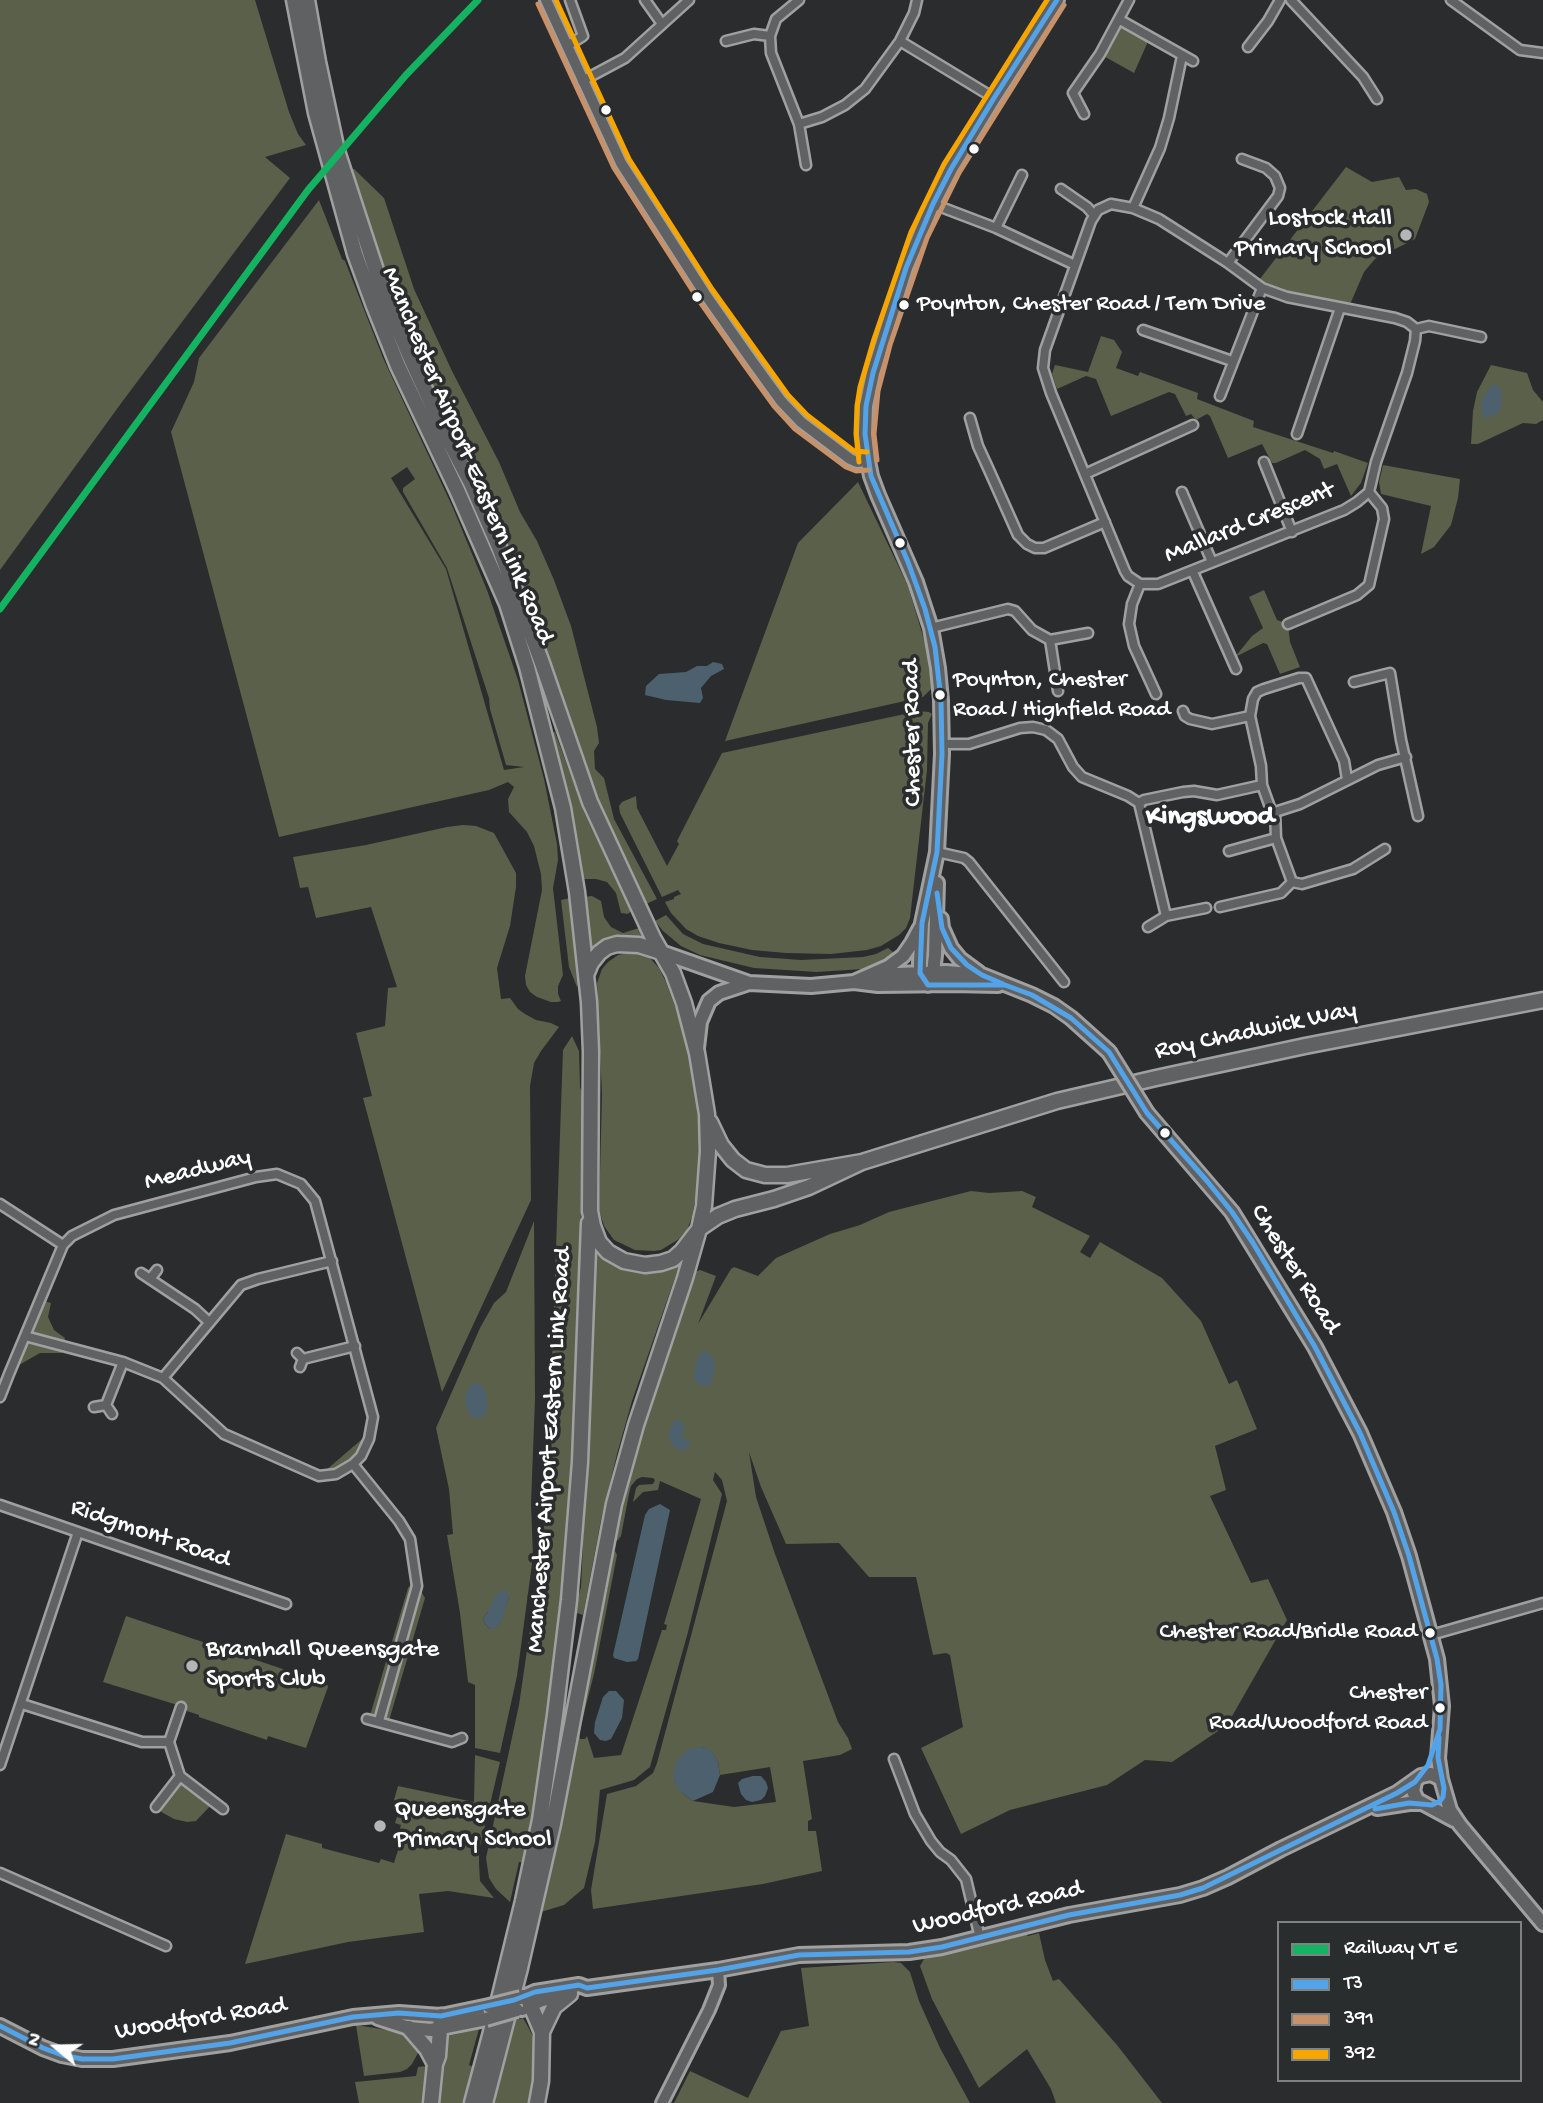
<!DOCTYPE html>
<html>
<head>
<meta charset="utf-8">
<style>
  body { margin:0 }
  #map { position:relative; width:1543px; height:2103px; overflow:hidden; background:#2b2c2d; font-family:"Gochi Hand",sans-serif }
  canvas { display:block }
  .legend { position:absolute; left:1277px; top:1921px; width:245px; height:161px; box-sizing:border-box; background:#2a2d2e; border:2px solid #7f8182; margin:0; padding:9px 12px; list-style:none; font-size:21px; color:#fff }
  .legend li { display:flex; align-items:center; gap:14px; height:35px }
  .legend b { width:35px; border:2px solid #7f8182 }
  .north { position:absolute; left:21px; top:2012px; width:70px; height:70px; -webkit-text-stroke:5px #2a2d2e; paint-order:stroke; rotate:289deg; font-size:19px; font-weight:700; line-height:28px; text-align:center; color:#fff }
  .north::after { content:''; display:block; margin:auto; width:24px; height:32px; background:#fff; clip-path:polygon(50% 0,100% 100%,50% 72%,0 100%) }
</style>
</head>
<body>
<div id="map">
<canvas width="1543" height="2103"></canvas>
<ul class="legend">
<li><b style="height:9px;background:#13b361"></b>Railway VT E</li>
<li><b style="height:9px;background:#53a3e8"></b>T3</li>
<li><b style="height:9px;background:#c7916a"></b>391</li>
<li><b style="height:9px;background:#f7a600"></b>392</li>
</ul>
<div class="north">N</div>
</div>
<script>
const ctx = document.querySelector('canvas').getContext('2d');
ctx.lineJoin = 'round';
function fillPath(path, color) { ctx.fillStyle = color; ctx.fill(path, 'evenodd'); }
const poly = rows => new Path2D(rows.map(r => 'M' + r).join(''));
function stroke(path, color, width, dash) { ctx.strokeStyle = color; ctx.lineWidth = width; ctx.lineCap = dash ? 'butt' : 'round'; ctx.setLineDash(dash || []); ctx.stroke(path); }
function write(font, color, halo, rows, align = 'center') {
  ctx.font = font + ' "Gochi Hand",sans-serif'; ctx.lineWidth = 7; ctx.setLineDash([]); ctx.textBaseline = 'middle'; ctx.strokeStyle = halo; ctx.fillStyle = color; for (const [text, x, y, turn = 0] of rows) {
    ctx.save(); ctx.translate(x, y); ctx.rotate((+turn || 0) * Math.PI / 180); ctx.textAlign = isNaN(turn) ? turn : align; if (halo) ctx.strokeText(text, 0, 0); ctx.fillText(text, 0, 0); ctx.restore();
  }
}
const green = poly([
  [0,0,255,0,289,112,298,134,306,145,265,157,290,178,122,402,0,570],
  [1120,20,1150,37,1134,73,1100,54],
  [1346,167,1372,182,1399,177,1406,190,1416,189,1427,194,1429,202,1415,239,1375,259,1364,272,1348,309,1287,297,1256,284],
  [351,169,354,169,384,198,414,289,452,371,499,462,520,512,537,541,554,580,571,626,597,727,599,743,594,751,595,769,604,778,614,819,657,899,646,904,608,827,595,794,575,740,517,567,511,551,500,537,402,326,366,225],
  [319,200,342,259,345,261,383,358,453,508,487,590,518,680,544,779,557,844,558,860,553,888,563,975,558,986,558,994,561,1001,558,1002,551,1002,537,997,530,992,526,985,525,976,542,890,541,874,534,846,527,832,509,812,508,799,514,787,508,782,489,790,279,837,171,432,194,382,199,358],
  [407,467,415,479,403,488,403,492,447,568,489,698,490,709,506,765,524,767,504,770,446,569,391,478],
  [1101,336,1114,340,1122,352,1116,368,1138,376,1140,372,1198,393,1197,399,1254,421,1253,427,1333,453,1334,451,1368,463,1361,483,1351,496,1337,464,1324,469,1320,459,1305,450,1276,463,1272,463,1262,444,1228,458,1210,416,1207,414,1196,420,1191,414,1186,416,1175,394,1169,392,1111,416,1096,379,1086,376,1057,389,1052,374,1055,365,1088,372],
  [1491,365,1527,373,1533,390,1543,402,1543,420,1536,424,1523,423,1478,444,1471,444,1473,411,1477,392],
  [1383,465,1460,479,1458,498,1451,525,1434,547,1421,554,1431,506,1381,494,1379,482],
  [858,482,908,586,928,653,932,677,931,689,923,697,725,741,798,543],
  [1264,590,1277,620,1288,624,1290,642,1300,667,1280,674,1267,644,1263,643,1235,657,1252,636,1263,628,1249,597],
  [919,711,929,712,932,714,928,723,927,770,910,918,906,928,899,935,881,946,867,950,831,954,786,953,752,950,719,943,698,936,686,929,671,913,665,902,674,899,674,897,681,894,678,890,662,897,620,813,619,806,622,802,636,796,637,808,667,866,679,844,677,841,722,753],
  [555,732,584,812,631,911,628,914,621,913,616,893,607,882,596,879,580,879,550,733],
  [463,825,476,826,494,833,516,873,516,887,510,926,497,968,501,999,510,998,518,1009,525,1014,536,1020,551,1023,559,1027,541,1051,534,1063,530,1086,531,1200,442,1392,363,1098,372,1096,356,1033,385,1026,388,988,397,987,371,907,316,918,308,887,300,888,293,857,366,845,447,827],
  [592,896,601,901,604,917,611,927,623,933,639,928,644,938,629,936,614,938,591,957,583,897],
  [570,898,580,978,577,987,569,967,561,900],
  [666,915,683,934,703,944,760,957,801,960,863,957,876,954,888,948,898,956,879,966,863,969,817,972,754,968,700,955,681,946,663,931,655,921],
  [632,952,649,957,659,968,666,982,685,1033,692,1057,699,1096,701,1148,699,1178,692,1217,687,1230,679,1239,661,1250,654,1251,635,1250,614,1240,604,1226,599,1210,602,1095,597,983,602,969,608,962,618,955],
  [572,1036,579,1051,580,1087,585,1103,570,1514,560,1642,538,1790,523,1862,519,1862,510,1902,496,1889,489,1878,486,1858,519,1705,542,1547,548,1473,563,1050],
  [971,1191,989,1193,1022,1191,1036,1197,1032,1207,1090,1236,1080,1252,1090,1258,1100,1242,1162,1278,1201,1321,1229,1384,1237,1380,1257,1429,1215,1446,1226,1490,1210,1496,1251,1583,1268,1579,1287,1620,1227,1725,1172,1762,1145,1760,1107,1785,1010,1810,961,1834,921,1748,963,1727,950,1655,946,1653,933,1655,916,1577,869,1577,839,1543,786,1544,761,1487,749,1452,756,1497,775,1554,838,1722,848,1738,852,1749,840,1755,803,1761,812,1819,808,1821,808,1831,816,1831,822,1871,763,1884,593,1909,591,1890,607,1794,636,1786,653,1773,657,1763,727,1501,722,1480,715,1472,713,1480,722,1494,688,1632,650,1767,634,1780,600,1790,595,1842,584,1888,564,1905,541,1912,550,1874,548,1872,595,1619,606,1596,613,1554,615,1551,617,1555,594,1674,579,1733,580,1739,585,1739,587,1736,594,1758,621,1755,662,1630,666,1630,667,1625,664,1624,701,1499,660,1481,658,1490,643,1492,633,1502,636,1488,639,1485,653,1484,655,1480,653,1478,642,1477,637,1479,631,1486,629,1494,621,1536,618,1540,613,1542,611,1536,645,1417,695,1272,700,1270,716,1276,698,1324,731,1269,734,1267,758,1276,776,1258,830,1234,860,1225,889,1212],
  [702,1747,711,1751,718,1762,720,1775,770,1767,776,1802,734,1807,693,1801,682,1793,674,1781,674,1773],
  [534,1221,535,1399,531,1504,533,1556,517,1676,500,1753,475,1748,475,1685,468,1682,460,1613,447,1535,453,1534,449,1489,436,1428,480,1328,494,1303,506,1292],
  [509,1597,499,1625,489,1628,485,1624,483,1618,488,1612],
  [598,1253,611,1263,634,1271,656,1272,678,1264,679,1266,632,1401,617,1454,601,1520,583,1615,574,1612,581,1587,596,1254],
  [40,1300,51,1303,48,1317,54,1330,65,1338,62,1353,40,1353,19,1365,14,1363],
  [369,1439,361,1456,328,1476,325,1471,361,1440],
  [416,1577,418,1586,425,1598,388,1724,367,1719,371,1712,408,1588],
  [126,1616,327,1684,328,1687,306,1748,268,1736,267,1740,199,1717,199,1715,187,1711,187,1708,103,1682],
  [475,1755,500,1762,479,1851,479,1863,480,1881,494,1898,448,1891,419,1894,424,1932,348,1942,245,1964,286,1834,322,1844,322,1848,379,1863,381,1859,394,1863,399,1847,395,1845,401,1825,395,1823,401,1804,394,1800,398,1786,474,1802],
  [180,1776,214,1802,196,1821,187,1822,174,1819,163,1813,156,1807],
  [1039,1933,1045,1960,1053,1981,1059,1979,1117,2045,1162,2103,1056,2103,1051,2089,1027,2049,979,2088,932,1999,920,1966,924,1959,1026,1934,1028,1936],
  [893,1962,901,1963,910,1972,919,2001,940,2048,970,2103,674,2103,690,2071,748,2098,781,2031,809,2026,801,1968],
  [523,2018,532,2034,536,2048,536,2068,530,2103,488,2103,498,2068,503,2069,516,2020],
  [356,2025,394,2031,406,2036,418,2049,418,2053,412,2064,407,2069,400,2072,364,2076],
  [479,2029,469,2065,473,2067,463,2103,434,2103,448,2036],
  [426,2066,422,2103,359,2103,355,2082,416,2076,418,2067]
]);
const water = poly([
  [1493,384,1500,388,1502,393,1501,409,1497,414,1485,419,1481,408,1482,399],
  [713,662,722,664,724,669,711,676,701,688,703,698,700,703,666,700,645,695,646,686,659,674,686,672,697,666,707,666],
  [704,1350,708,1352,714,1360,715,1369,710,1385,705,1386,698,1384,694,1377,697,1359],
  [476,1383,481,1385,485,1390,487,1398,487,1409,485,1415,481,1418,474,1418,468,1412,465,1402,467,1391,471,1385],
  [674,1420,679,1420,683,1424,684,1432,680,1436,681,1438,688,1439,691,1444,683,1451,674,1447,668,1436],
  [660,1504,670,1510,638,1659,636,1661,627,1662,614,1658,613,1655,645,1515,649,1509],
  [502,1590,506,1591,509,1597,503,1617,499,1625,494,1629,489,1628,485,1624,483,1618,488,1612,495,1596],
  [609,1691,616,1691,624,1700,622,1718,611,1739,606,1741,600,1740,594,1733,595,1722,603,1697],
  [702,1747,711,1750,718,1762,720,1775,713,1792,693,1801,682,1793,677,1787,674,1781,674,1773,676,1763,682,1755,691,1748],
  [753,1776,761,1776,766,1782,768,1788,765,1796,761,1800,752,1802,746,1800,741,1794,738,1783,742,1779]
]);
const minor = poly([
  [645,0,662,24],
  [799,0,776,19,770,36,771,53,799,124,806,165],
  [1291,0,1363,77,1377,99],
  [1451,0,1520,50,1543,53],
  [1120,20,1193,61],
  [726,41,754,34,770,36],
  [900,41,994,98],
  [567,46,583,36,570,0],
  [1248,47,1268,21,1280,0],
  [582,81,625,58,689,0],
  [1084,114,1073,93,1100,54,1129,0],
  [799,124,822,117,845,105,865,89,900,41,914,13,917,0],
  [1061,189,1087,207,1094,215],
  [933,204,996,228,1075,265],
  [1111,204,1133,208,1159,219,1228,263,1262,288,1287,297,1395,318,1407,322,1416,329,1415,341,1407,373,1376,462,1369,492,1357,502,1344,510,1158,584,1140,584,1128,576,1125,571,1051,393,1043,368,1045,350,1091,221,1098,210,1111,204],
  [1133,208,1160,148,1169,118,1182,56],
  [996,228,1022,175],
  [1228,263,1278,196,1280,188,1275,176,1266,168,1242,159],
  [1416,329,1429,326,1481,337],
  [1143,330,1232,361],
  [1220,396,1262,288],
  [970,418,978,446,989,470,1018,535,1027,544,1035,548,1044,548,1105,522],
  [1297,434,1340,308],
  [1264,462,1292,532],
  [1085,474,1193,425],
  [1182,492,1212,562],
  [1193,572,1236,669],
  [1140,584,1132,604,1129,624,1134,646,1156,694],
  [1288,624,1357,595,1369,585,1384,519,1382,508,1369,492],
  [931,628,1008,609,1015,611,1032,630,1050,640,1088,633],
  [1050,640,1058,691],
  [1354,682,1390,673,1401,740,1418,816],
  [1183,711,1185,716,1190,719,1212,724,1250,716],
  [942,744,969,744,1020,728,1033,727,1046,730,1058,739,1073,767,1082,777,1128,796,1139,803,1144,800,1183,792,1194,791,1217,795,1262,785],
  [1139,803,1166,916,1206,908],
  [1275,812,1271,810,1262,785,1261,766,1250,716,1253,699,1257,692,1264,689,1299,678,1306,678,1344,761,1347,779],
  [1275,812,1300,804,1378,765,1406,757],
  [1229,851,1276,838],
  [937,852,964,858,969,862,1064,982],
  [1292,882,1302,884,1353,869,1385,849],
  [1220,907,1281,893,1292,882,1276,838,1275,812],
  [1148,927,1166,916],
  [0,1204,63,1245],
  [157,1270,150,1279,195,1309,209,1322],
  [141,1273,150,1279],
  [297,1353,303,1359,300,1367],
  [303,1359,355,1346],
  [163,1378,241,1285,258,1279,332,1261],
  [0,1397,9,1374,63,1245,72,1236,114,1215,256,1177,277,1174,301,1184,315,1201,373,1417,369,1439,361,1456,353,1464,336,1474,319,1476,224,1434,163,1378,123,1362,25,1336],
  [106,1405,112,1414],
  [94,1407,106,1405,123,1362],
  [353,1464,399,1521,410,1539,417,1586,379,1721],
  [0,1505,286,1604],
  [1431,1635,1543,1603],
  [22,1704,142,1742,169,1742,181,1707],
  [367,1719,452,1742,462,1738],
  [169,1742,180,1776,223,1809],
  [894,1759,915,1814,931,1841,940,1852,951,1860,966,1879,980,1938],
  [0,1765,78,1532],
  [156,1807,180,1776],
  [0,1873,166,1946]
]);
const tertiary = poly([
  [546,0,621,163,705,294,752,361,781,401,801,422,850,459,857,462,868,461],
  [662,2103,709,2010,719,1985,718,1970]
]);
const primary = poly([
  [941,919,942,928,951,948,960,959,979,973],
  [661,952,749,983,811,986,854,982,888,967,903,956,912,943,920,928],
  [875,975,946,972,982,975,1032,995,1054,1006,1071,1018,1109,1052],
  [930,979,933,973,935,955,937,883],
  [854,982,878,985,952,984,998,985],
  [928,985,920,973,920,962,922,923,937,852,942,754,941,700,938,668,931,628,916,582,878,495,871,476,868,461,865,434,866,406,873,373,906,268,933,204,951,169,994,98,1057,0],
  [697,1048,700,1022,709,1001,719,993,749,983],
  [1147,1113,1232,1212,1315,1347,1360,1433,1394,1512,1409,1556,1437,1659,1442,1706,1438,1758,1441,1779,1450,1810,1460,1825,1543,1924],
  [1415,1782,1413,1791,1417,1800,1454,1820],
  [1377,1808,1409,1803,1420,1803],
  [521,1998,535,1992,579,1985,587,1988,718,1970,799,1955,909,1952,942,1947,1069,1915,1180,1895,1203,1888,1228,1877,1281,1849,1397,1793,1421,1776,1431,1774,1441,1779],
  [522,2009,542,2000,568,1995],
  [378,2018,409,2028,431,2030,486,2019],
  [0,2026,43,2048,62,2055,82,2059,113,2059,230,2043,353,2017,399,2013,441,2016,489,2006]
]);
const trunk = poly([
  [294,0,316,113,355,254,374,306,398,366,457,490,507,604,527,667,563,808,577,892,586,975],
  [307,0,318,62,337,151,385,298,411,359,446,435,471,483,499,547,542,663,590,802,653,938,673,973,684,1003,697,1053,707,1114,708,1151,704,1206,699,1229,682,1251,673,1259,661,1263,645,1265,624,1261,608,1252,599,1242,593,1226,590,1211,591,1052,589,1002,586,975,591,963,599,953,607,947,617,944,639,945,661,952],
  [710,1122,721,1145,733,1160,746,1170,765,1175,787,1175,862,1162,1057,1101,1156,1078,1305,1046,1543,1000],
  [524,1997,531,2006,542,2032,541,2081,537,2103],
  [409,2028,427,2049,435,2064],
  [542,2032,554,2007,570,1994],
  [431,2103,435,2064,438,2056,441,2016],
  [472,2103,491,2032,523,1901,540,1820,555,1715,569,1600,580,1462,589,1223],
  [485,2103,520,1968,553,1824,614,1504,636,1425,685,1278,699,1229,718,1216,735,1209,774,1199,809,1187,862,1162]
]);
const primaryBridge = poly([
  [1109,1052,1147,1113],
  [489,2006,521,1998],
  [486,2019,517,2010]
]);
const bus1 = poly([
  [937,893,942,928,951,948,967,965,982,975,1003,984],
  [1375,1809,1409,1803,1432,1805,1440,1801,1443,1797,1444,1788,1438,1758,1439,1737],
  [0,2026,43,2048,62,2055,82,2059,113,2059,230,2043,353,2017,399,2013,441,2016,514,2000,535,1992,579,1985,587,1988,718,1970,799,1955,909,1952,942,1947,1069,1915,1180,1895,1203,1888,1397,1793,1415,1782,1428,1765,1440,1729,1441,1685,1437,1659,1409,1556,1394,1512,1360,1433,1315,1347,1253,1243,1232,1212,1207,1181,1147,1113,1109,1052,1071,1018,1032,995,1005,985,928,985,920,973,922,923,937,852,942,754,941,700,935,647,925,609,908,562,871,476,865,434,866,406,873,373,906,268,933,204,951,169,994,98,1057,0]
]);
const bus2 = poly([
  [538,4,614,168,698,299,745,366,774,406,795,429,846,467,856,471,869,470],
  [877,460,874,434,878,391,890,345,927,238,959,173,1064,5]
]);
const bus3 = poly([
  [556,0,629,159,712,289,788,395,807,415,854,451,867,452],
  [859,462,856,434,857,406,860,387,874,339,911,232,944,164,1047,0]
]);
const rail1 = poly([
  [0,609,308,190,406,75,478,0]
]);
const markers = [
  [606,110,6,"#fff"],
  [974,149,6,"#fff"],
  [1406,235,7,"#b5b5b6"],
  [697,297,6,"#fff"],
  [904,305,6,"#fff"],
  [900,543,6,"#fff"],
  [940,695,6,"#fff"],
  [1165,1133,6,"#fff"],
  [1430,1633,6,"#fff"],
  [192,1666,7,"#b5b5b6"],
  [1440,1708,6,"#fff"],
  [380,1826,7,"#b5b5b6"]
];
const busNames = [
  ["Poynton, Chester Road / Tern Drive",917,305],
  ["Poynton, Chester",953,681],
  ["Road / Highfield Road",953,711],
  ["Chester Road/Bridle Road",1417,1633,"right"],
  ["Chester",1427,1694,"right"],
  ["Road/Woodford Road",1427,1724,"right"]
];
const poiNames = [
  ["Lostock Hall",1392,220,"right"],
  ["Primary School",1392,250,"right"],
  ["Bramhall Queensgate",206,1651],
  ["Sports Club",206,1681],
  ["Queensgate",394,1811],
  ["Primary School",394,1841]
];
const streetNames = [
  ["Manchester Airport Eastern Link Road",466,456,67],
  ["Mallard Crescent",1250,524,-22],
  ["Chester Road",914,733,-91],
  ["Roy Chadwick Way",1256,1032,-12],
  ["Meadway",198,1171,-14],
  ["Chester Road",1294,1270,58],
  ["Manchester Airport Eastern Link Road",551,1450,-86],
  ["Ridgmont Road",150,1535,19],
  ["Woodford Road",998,1909,-13],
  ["Woodford Road",201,2020,-9]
];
const neighbourhoodNames = [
  ["Kingswood",1210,819]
];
fillPath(green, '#5a604a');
fillPath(water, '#4c616d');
stroke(minor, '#a0a0a0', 13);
stroke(tertiary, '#a0a0a0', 16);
stroke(primary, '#a0a0a0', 18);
stroke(trunk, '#a0a0a0', 19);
stroke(minor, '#606162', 8);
stroke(tertiary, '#606162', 10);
stroke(primary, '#606162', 12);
stroke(trunk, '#606162', 14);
stroke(primaryBridge, '#a0a0a0', 18, []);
stroke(primaryBridge, '#606162', 12);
stroke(bus1, '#53a3e8', 5);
stroke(bus2, '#c7916a', 5);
stroke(bus3, '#f7a600', 5);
stroke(rail1, '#13b361', 7);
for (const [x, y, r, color] of markers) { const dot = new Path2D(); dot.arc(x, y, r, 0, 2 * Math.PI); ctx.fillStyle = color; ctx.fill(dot); stroke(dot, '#2a2d2e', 2.5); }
write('24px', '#fff', '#2a2d2e', busNames, 'left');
write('26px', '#fff', '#2a2d2e', poiNames, 'left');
write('26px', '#fff', '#2a2d2e', streetNames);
write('bold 28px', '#fff', '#2a2d2e', neighbourhoodNames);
</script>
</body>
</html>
